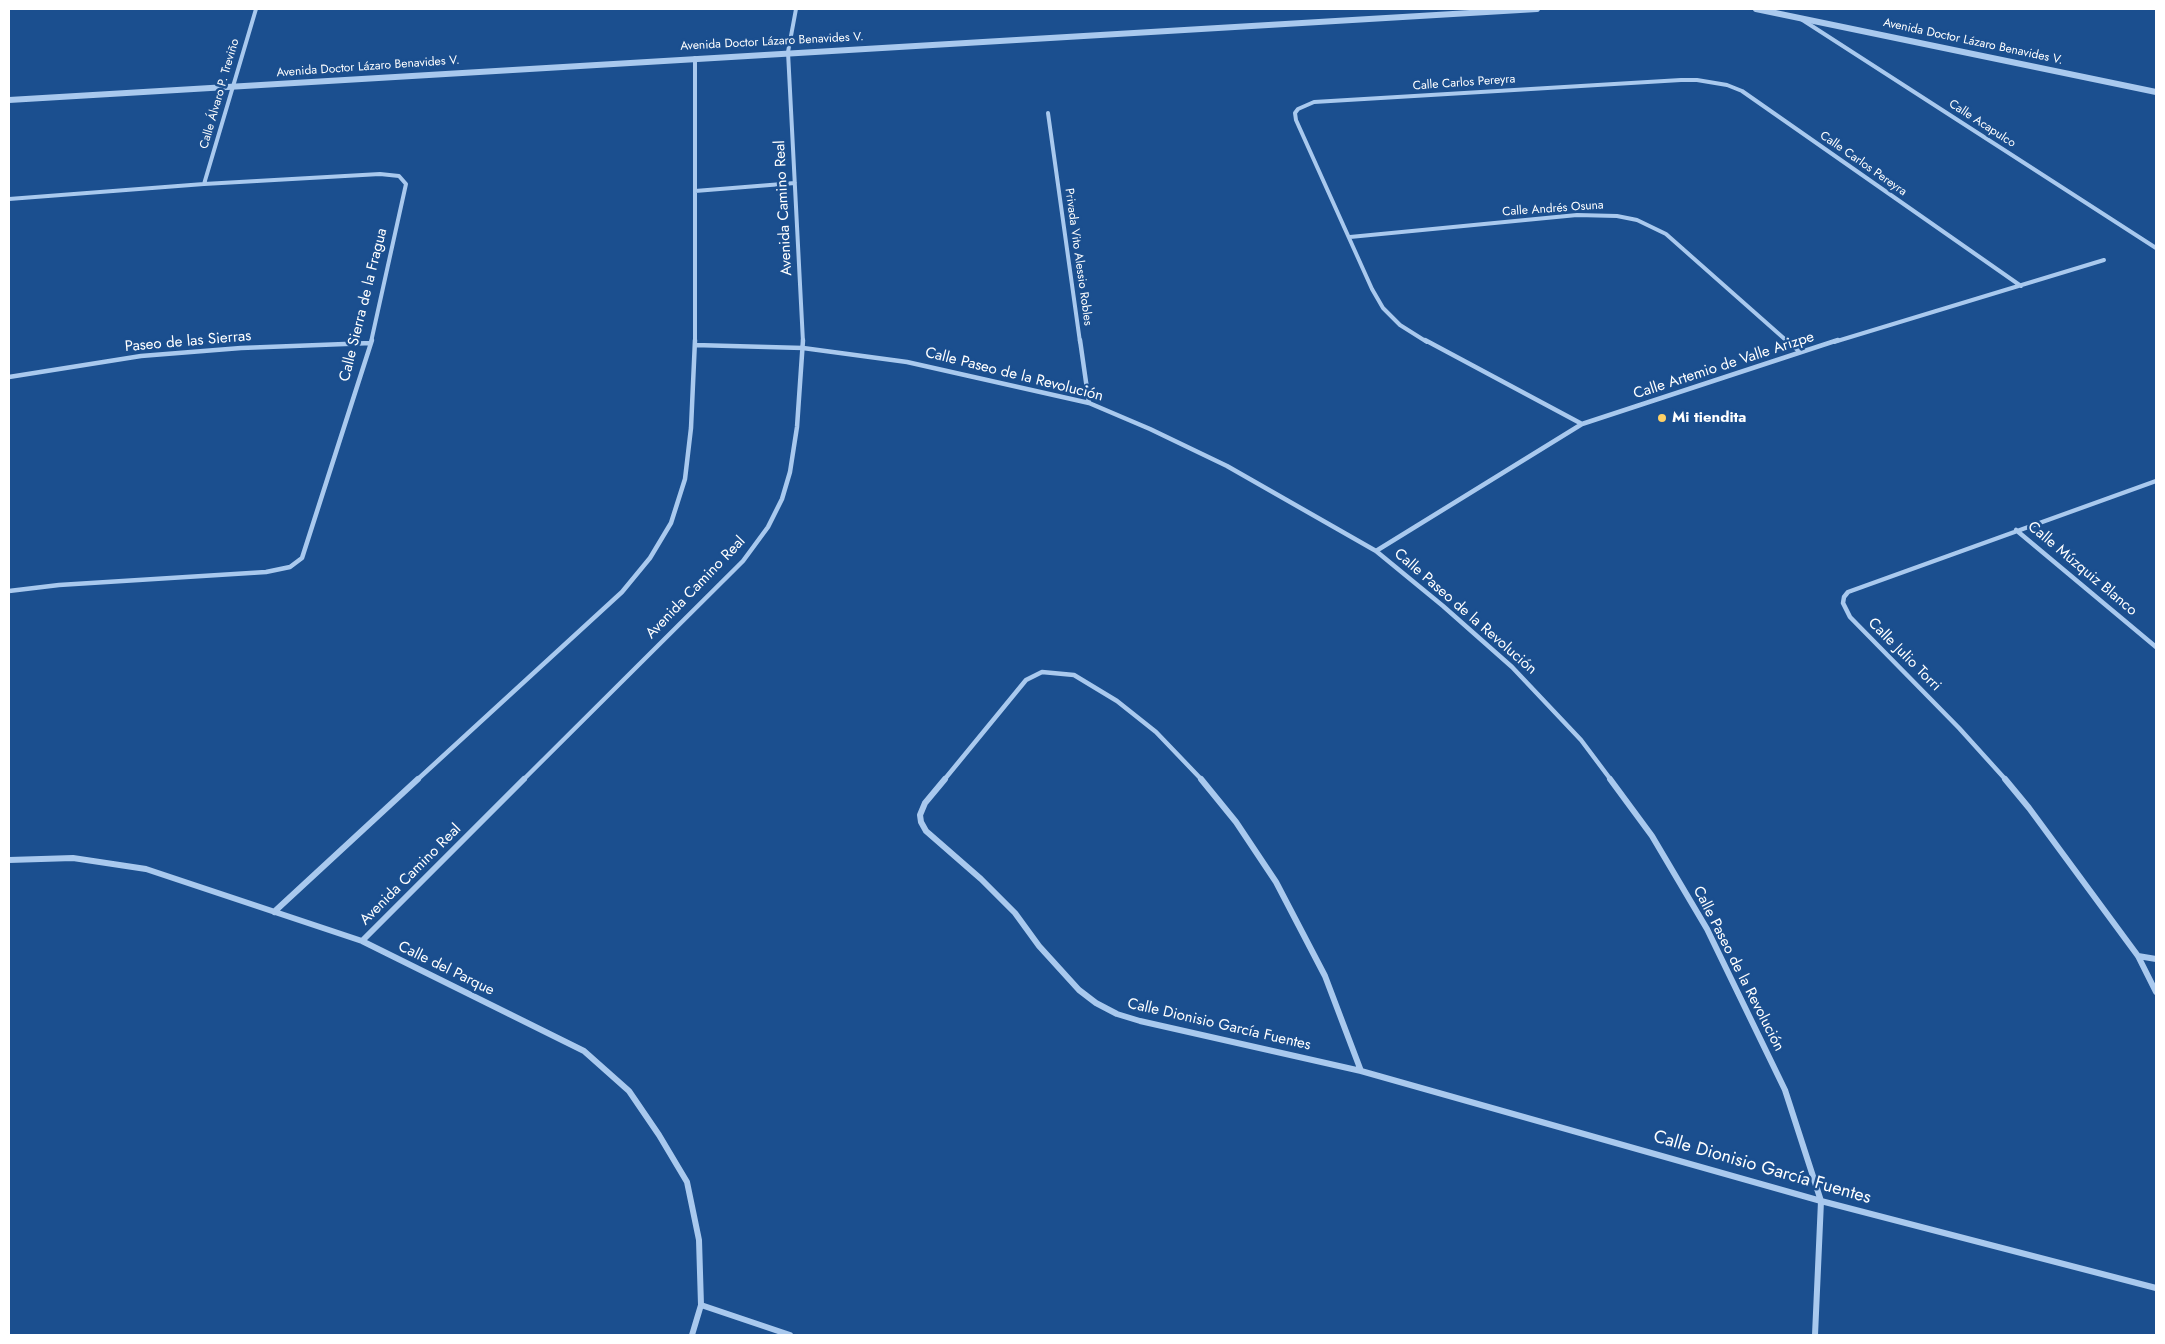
<!DOCTYPE html>
<html>
<head>
<meta charset="utf-8">
<style>
  body { margin:0 }
  #map { position:relative; width:2165px; height:1344px; overflow:hidden; background:#1b4f8f; font-family:Jost,sans-serif }
  canvas { display:block }
  .frame { position:absolute; inset:0; border:10px solid #fff; pointer-events:none }
</style>
</head>
<body>
<div id="map">
<canvas width="2165" height="1344"></canvas>
<div class="frame"></div>
</div>
<script>
const ctx = document.querySelector('canvas').getContext('2d');
ctx.lineJoin = 'round';
const poly = rows => new Path2D(rows.map(r => 'M' + r).join(''));
function stroke(path, color, width, dash) { ctx.strokeStyle = color; ctx.lineWidth = width; ctx.lineCap = dash ? 'butt' : 'round'; ctx.setLineDash(dash || []); ctx.stroke(path); }
function write(font, color, halo, rows, align = 'center') {
  ctx.font = font + ' Jost,sans-serif'; ctx.lineWidth = 5; ctx.setLineDash([]); ctx.textBaseline = 'middle'; ctx.strokeStyle = halo; ctx.fillStyle = color; for (const [text, x, y, turn = 0] of rows) {
    ctx.save(); ctx.translate(x, y); ctx.rotate((+turn || 0) * Math.PI / 180); ctx.textAlign = isNaN(turn) ? turn : align; if (halo) ctx.strokeText(text, 0, 0); ctx.fillText(text, 0, 0); ctx.restore();
  }
}
const minorFar2 = poly([
  [796,9,788,52,803,342],
  [1801,19,2156,248],
  [695,58,695,342],
  [1048,113,1080,342],
  [204,184,256,9],
  [695,191,795,183],
  [9,199,204,184,380,174,399,176,406,184,371,342],
  [1350,237,1577,215,1617,216,1637,220,1666,234,1788,342],
  [1427,342,1400,325,1383,308,1372,289,1296,120,1295,113,1298,109,1314,102,1681,80,1697,80,1727,85,1742,91,2021,286],
  [1834,342,2104,260]
]);
const minorFar1 = poly([
  [1080,340,1089,403],
  [1425,340,1582,424],
  [1787,340,1800,352],
  [695,345,803,348,907,362,1089,403,1150,429,1227,466,1376,551,1443,606,1512,667,1581,740,1611,780],
  [9,377,141,356,241,348,371,343],
  [2016,530,2156,647],
  [1376,551,1582,424,1838,340],
  [9,591,59,585,266,572,290,567,302,558,372,340],
  [417,780,622,592,650,558,671,523,685,479,691,428,695,340],
  [523,780,743,561,768,527,782,499,790,472,797,427,803,340],
  [944,780,1026,680,1042,672,1074,675,1117,701,1156,732,1202,780],
  [2006,780,1959,728,1850,617,1843,603,1844,597,1848,592,2156,481]
]);
const minor = poly([
  [945,779,925,803,920,815,921,822,926,831,981,879,1015,913,1039,946,1079,990,1096,1003,1117,1014,1140,1021,1361,1071],
  [1201,779,1236,822,1276,882,1325,976,1361,1071],
  [1610,779,1652,836,1707,929,1785,1090,1821,1201,1815,1335],
  [2005,779,2029,808,2138,956,2156,992],
  [9,860,73,858,146,869,362,941,584,1051,629,1091,659,1135,687,1182,699,1240,701,1305,692,1335],
  [274,912,418,779],
  [362,941,524,779],
  [2138,956,2156,959],
  [1361,1071,1821,1201,2156,1288],
  [701,1305,790,1335]
]);
const tertiary = poly([
  [1756,9,2156,92],
  [9,100,1537,9]
]);
const markers = [
  [1662,418,5,"#ffd166"]
];
const farStreetnames = [
  ["Avenida Doctor Lázaro Benavides V.",772,42,-3],
  ["Avenida Doctor Lázaro Benavides V.",1973,42,12],
  ["Avenida Doctor Lázaro Benavides V.",368,67,-4],
  ["Calle Carlos Pereyra",1464,83,-4],
  ["Calle Álvaro P. Treviño",220,94,-74],
  ["Calle Acapulco",1982,124,33],
  ["Calle Carlos Pereyra",1863,164,35],
  ["Calle Andrés Osuna",1553,209,-4],
  ["Privada Vito Alessio Robles",1078,257,82]
];
const streetNames = [
  ["Avenida Camino Real",784,208,-93],
  ["Calle Sierra de la Fragua",364,305,-76],
  ["Paseo de las Sierras",188,342,-5],
  ["Calle Artemio de Valle Arizpe",1724,366,-18],
  ["Calle Paseo de la Revolución",1014,375,14],
  ["Calle Múzquiz Blanco",2082,569,40],
  ["Avenida Camino Real",696,588,-46],
  ["Calle Paseo de la Revolución",1465,612,41],
  ["Calle Julio Torri",1904,655,45],
  ["Avenida Camino Real",411,875,-45],
  ["Calle del Parque",446,969,26],
  ["Calle Paseo de la Revolución",1738,969,63],
  ["Calle Dionisio García Fuentes",1219,1025,13]
];
const poiNames = [
  ["Mi tiendita",1672,418]
];
const nearStreetnames = [
  ["Calle Dionisio García Fuentes",1762,1168,16]
];
stroke(minorFar2, '#a9c9ee', 4);
stroke(minorFar1, '#a9c9ee', 4.5);
stroke(minor, '#a9c9ee', 6);
stroke(tertiary, '#a9c9ee', 6);
for (const [x, y, r, color] of markers) { const dot = new Path2D(); dot.arc(x, y, r, 0, 2 * Math.PI); ctx.fillStyle = color; ctx.fill(dot); stroke(dot, '#1b4f8f', 2); }
write('12px', '#fff', '#1b4f8f', farStreetnames);
write('15px', '#fff', '#1b4f8f', streetNames);
write('bold 15px', '#fff', '#1b4f8f', poiNames, 'left');
write('18px', '#fff', '#1b4f8f', nearStreetnames);
</script>
</body>
</html>
